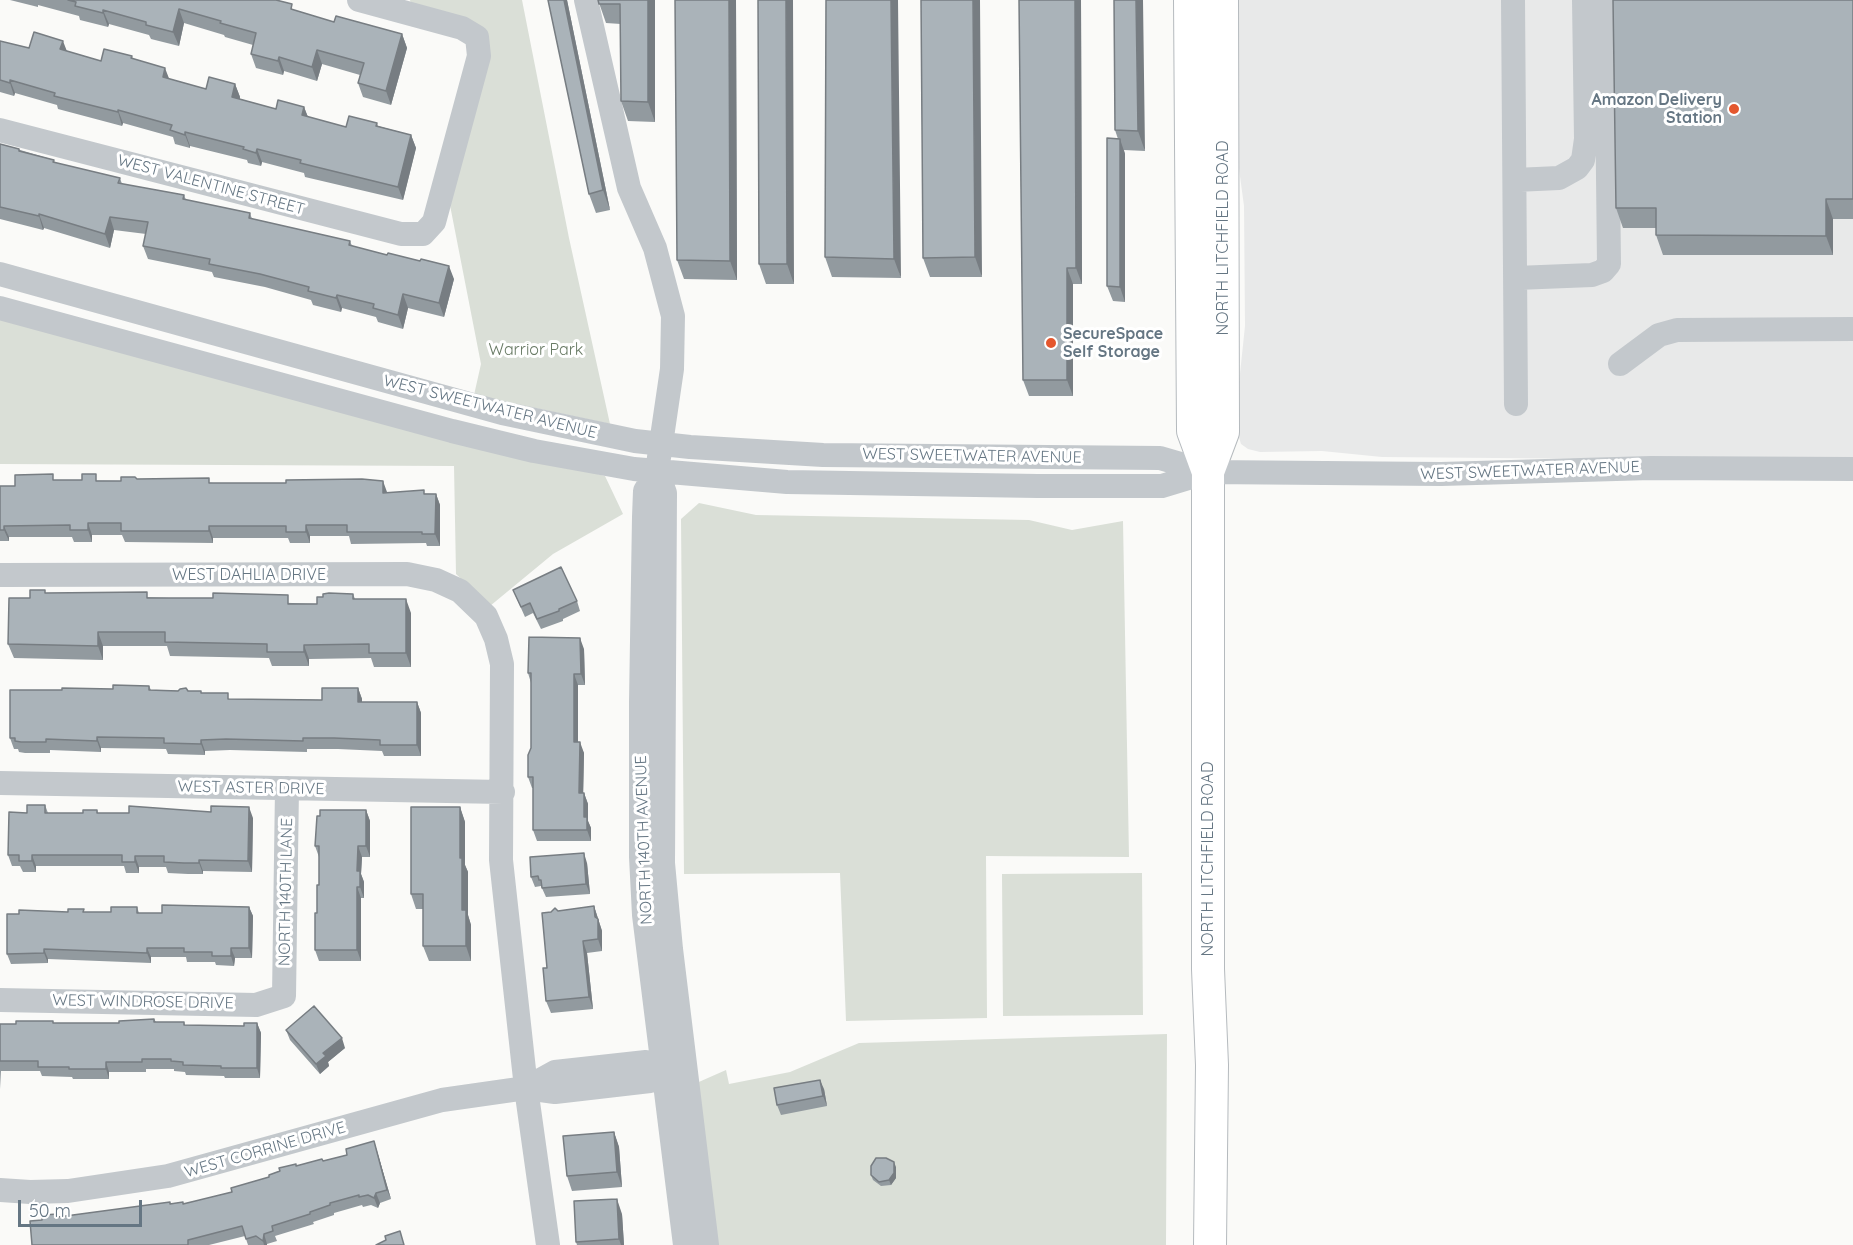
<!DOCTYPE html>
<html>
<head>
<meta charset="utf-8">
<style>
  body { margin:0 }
  #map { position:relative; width:1853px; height:1245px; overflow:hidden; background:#fafaf8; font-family:Quicksand,sans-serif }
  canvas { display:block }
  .scale { position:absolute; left:18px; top:1200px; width:124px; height:27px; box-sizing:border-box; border:3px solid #657683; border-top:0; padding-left:8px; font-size:18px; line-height:21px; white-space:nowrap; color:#657683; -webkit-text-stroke:4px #fff; paint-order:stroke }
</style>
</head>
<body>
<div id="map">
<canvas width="1853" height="1245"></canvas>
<div class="scale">50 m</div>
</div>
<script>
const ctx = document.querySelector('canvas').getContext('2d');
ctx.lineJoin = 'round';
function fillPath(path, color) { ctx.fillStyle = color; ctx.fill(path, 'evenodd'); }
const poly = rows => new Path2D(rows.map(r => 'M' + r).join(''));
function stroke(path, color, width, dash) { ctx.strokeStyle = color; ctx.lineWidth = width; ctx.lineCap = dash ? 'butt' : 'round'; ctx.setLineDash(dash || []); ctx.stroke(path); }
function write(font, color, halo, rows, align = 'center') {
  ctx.font = font + ' Quicksand,sans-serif'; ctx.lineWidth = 6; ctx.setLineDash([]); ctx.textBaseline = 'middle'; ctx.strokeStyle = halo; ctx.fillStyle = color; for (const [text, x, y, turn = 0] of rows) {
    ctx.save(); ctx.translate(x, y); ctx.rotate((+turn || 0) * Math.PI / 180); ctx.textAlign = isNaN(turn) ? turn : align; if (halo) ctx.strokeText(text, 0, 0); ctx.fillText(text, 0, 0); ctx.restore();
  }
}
const built = poly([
  [1233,0,1853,0,1853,458,1610,459,1382,457,1322,451,1260,452,1248,449,1241,444,1238,434,1237,402,1245,326,1244,206,1235,139]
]);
const green = poly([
  [410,0,522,0,569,238,610,424,474,395,481,364,448,195,486,57,411,4],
  [0,315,605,476,623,514,553,554,490,606,456,574,454,466,0,464],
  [699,503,756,515,1029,520,1072,530,1123,521,1129,857,986,856,987,1018,846,1021,840,873,684,874,681,519],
  [1142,873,1143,1015,1003,1016,1002,874],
  [1167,1034,1166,1245,712,1245,692,1085,726,1070,729,1084,790,1072,859,1043]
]);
const minor = poly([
  [586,0,629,188,655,248,673,316,672,369,657,471,645,491,644,517,641,702,641,857,644,915,685,1245],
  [1513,0,1516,404],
  [0,130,401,234,423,234,434,222,479,56,477,37,462,28,359,0],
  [1515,180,1559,178,1577,168,1583,160,1586,139,1584,0],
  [0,274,502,413,635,441,690,447,823,455,1160,458,1208,472,1441,474,1651,468,1853,469],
  [1516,278,1592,275,1603,271,1609,264,1606,0],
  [0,308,452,431,534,451,634,469,787,482,1038,486,1162,486,1208,472],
  [1620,364,1659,335,1677,330,1853,329],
  [657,471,665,493,663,863,671,949,707,1245],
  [0,575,407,574,436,580,460,591,486,616,496,639,502,664,501,860,526,1088,548,1245],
  [0,783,503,792],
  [0,1000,256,1005,284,996,287,788],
  [526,1088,555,1072,646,1062,665,1068,677,1066],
  [0,1190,30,1192,68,1191,168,1176,442,1100,526,1088,555,1092,650,1081,665,1068]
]);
const major = poly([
  [1190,0,1193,431,1208,472,1208,969,1212,1065,1210,1245],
  [1208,472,1223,432,1222,0]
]);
const wall = poly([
  [10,0,276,0,294,10,334,22,402,34,407,48,391,105,363,97,358,83,360,75,322,64,317,81,284,71,283,75,256,68,251,54,253,45,225,37,224,35,184,23,179,46,151,39,149,35,109,24,108,27,80,20,79,16,38,5,38,7],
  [548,0,567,0,610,210,596,213,589,194],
  [598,0,655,0,655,122,628,121,621,101,621,24,606,23],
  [675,0,736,0,737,280,684,279,677,260],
  [758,0,794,284,766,284,759,264],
  [826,0,901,278,832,277,825,257],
  [921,0,982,277,930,277,923,258],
  [1019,0,1081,0,1082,284,1073,284,1073,396,1029,396,1023,380],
  [1114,0,1145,151,1124,150,1125,154,1125,302,1113,301,1107,286,1118,139,1115,130],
  [1853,0,1853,219,1833,219,1833,255,1663,255,1656,235,1656,228,1623,228,1616,208],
  [0,41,29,48,67,51,101,61,132,56,133,59,169,79,206,89,235,84,240,97,240,99,276,109,304,107,308,117,346,127,377,123,378,126,411,135,416,148,403,200,305,177,304,173,262,162,261,166,248,163,247,160,190,146,190,148,175,144,173,137,123,123,122,126,58,109,57,105,15,93,14,96,0,92],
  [0,144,54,160,55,163,120,178,122,184,184,195,186,200,250,213,252,219,350,241,352,246,454,279,444,317,408,308,403,329,378,322,376,317,342,308,341,312,313,305,311,300,265,287,214,277,212,272,148,259,143,246,146,234,114,230,110,248,44,228,43,230,0,219],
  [137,479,387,492,436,494,440,505,440,546,427,546,426,543,351,544,349,536,310,536,310,543,290,543,288,538,213,538,213,543,125,542,122,535,92,535,92,542,74,542,72,537,9,537,9,541,0,541,0,486,15,486,55,480,121,481],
  [513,590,577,601,580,611,563,619,563,621,541,629,533,613,525,617],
  [46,593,317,604,323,597,353,594,355,599,411,613,411,667,374,667,371,658,309,659,309,666,272,666,269,658,170,656,167,646,103,646,103,660,14,658,8,644,30,598],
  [584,649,585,685,578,685,578,742,584,753,583,793,584,793,588,804,588,821,591,828,591,841,537,841,533,830,533,788,532,788,528,777,531,748,531,683,528,673],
  [149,686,151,690,188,691,230,699,322,700,358,688,362,699,362,702,417,702,421,713,421,756,384,756,382,751,338,749,307,749,307,752,230,750,205,751,205,755,168,754,166,749,101,748,101,752,50,750,50,753,25,753,19,752,18,749,14,749,10,738,62,690,113,689],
  [45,805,48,813,83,813,97,810,98,813,253,818,252,872,203,871,203,874,188,874,168,873,166,867,139,867,139,873,126,873,124,866,36,866,36,872,23,872,20,866,12,866,8,855,27,813],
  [460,807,465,822,465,865,468,872,468,915,471,925,471,961,429,961,423,946,423,909,416,909,411,894],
  [366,810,370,821,370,857,362,857,361,874,364,882,364,898,361,898,361,961,319,961,315,950,319,885,319,857,315,846],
  [587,863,590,894,546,897,541,886,535,887,531,877],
  [594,906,602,931,602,951,587,953,593,1009,551,1013,546,1001,547,968,558,911],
  [137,907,139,913,162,913,249,907,253,916,252,958,235,958,234,966,216,965,215,962,187,962,186,957,151,957,151,963,48,959,48,963,11,964,7,954,19,914,68,912,111,912],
  [154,1019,156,1022,184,1022,185,1025,244,1026,257,1023,261,1033,260,1078,225,1078,224,1076,186,1075,185,1072,174,1071,174,1069,146,1069,146,1072,109,1072,109,1079,73,1079,72,1077,42,1076,40,1071,1,1071,0,1089,0,1024,16,1024,53,1021,53,1023,119,1023],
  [286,1030,345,1048,328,1062,329,1066,320,1074,290,1040],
  [824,1089,827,1106,781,1115,777,1105],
  [614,1132,619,1147,622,1187,572,1191,567,1176],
  [374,1141,391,1199,380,1203,378,1208,371,1205,363,1207,362,1205,334,1213,334,1215,313,1222,314,1224,275,1236,277,1241,267,1244,267,1245,248,1245,245,1236,209,1245,32,1245,42,1220,58,1214,59,1217,171,1204,183,1204,232,1192,296,1166,323,1161,347,1155],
  [896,1167,896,1178,891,1185,881,1186,873,1180,871,1175],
  [622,1214,624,1245,577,1245,576,1242]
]);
const shadedWall = poly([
  [564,0,567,0,610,210,603,190],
  [648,0,655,0,655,122,648,102],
  [729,0,736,0,737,280,730,261],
  [786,0,793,0,794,284,787,264],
  [891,0,898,0,901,278,894,259],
  [973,0,980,0,982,277,975,257],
  [1075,0,1081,0,1082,284,1076,268],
  [1136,0,1143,0,1145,151,1138,131],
  [179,9,184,23,179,46,173,32],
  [103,10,109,24,108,27,103,13],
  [402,34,407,48,391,105,386,91],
  [63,41,68,54,60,49],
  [317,50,322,64,317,81,312,67],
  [279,57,284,71,283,75,278,61],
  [165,68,170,81,163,77],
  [10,80,15,93,14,96,10,83],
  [235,84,240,97,237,110,232,97],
  [304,107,309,120,302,115],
  [118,110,123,123,122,126,118,112],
  [185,132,190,146,190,148,185,135],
  [411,135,416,148,403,200,398,187],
  [1120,139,1125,154,1125,302,1120,287],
  [257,149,262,162,261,166,256,153],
  [1826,199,1833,219,1833,255,1826,236],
  [39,214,44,228,43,230,39,216],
  [110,217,114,230,110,248,105,234],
  [449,266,454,279,444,317,439,303],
  [1067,268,1073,284,1073,396,1067,380],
  [403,294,408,308,403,329,398,315],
  [337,295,342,308,341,312,336,298],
  [383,481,387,492,383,493],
  [436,494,440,505,440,546,435,534],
  [88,523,92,535,92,542,88,530],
  [306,525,310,536,310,543,306,532],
  [4,526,9,537,9,541,4,530],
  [209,526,213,538,213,543,209,531],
  [406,599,411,613,411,667,406,653],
  [98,632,103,646,103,660,98,646],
  [580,638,584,649,585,685,581,674],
  [304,645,309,659,309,666,304,652],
  [574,674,578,685,578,753,574,742],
  [358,688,362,699,362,713,358,702],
  [417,702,421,713,421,756,417,745],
  [97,737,101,748,101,752,97,741],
  [201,740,205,751,205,755,201,744],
  [580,742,584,753,583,804,579,793],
  [584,793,588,804,588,821,591,828,591,841,587,830,584,817],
  [249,807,253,818,252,872,248,861],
  [460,807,465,822,465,865,468,872,468,915,471,925,471,961,466,946,462,910,460,858],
  [366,810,370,821,370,857,366,846],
  [358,846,362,857,361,874,364,882,364,898,360,887,357,871],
  [584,853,587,863,590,894,586,884],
  [32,855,36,866,36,872,32,861],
  [135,856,139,867,139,873,135,862],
  [199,860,203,871,203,874,199,863],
  [357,887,361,898,361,961,357,950],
  [594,906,602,931,602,951,598,939],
  [249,907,253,916,252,958,249,948],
  [583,941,587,953,593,1009,589,997],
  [147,948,151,957,151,963,147,953],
  [231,948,235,958,234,966,231,956],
  [44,949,48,959,48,963,44,953],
  [257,1023,261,1033,260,1078,257,1068],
  [342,1038,345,1048,328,1062,329,1066,320,1074,316,1064,323,1053],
  [106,1062,109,1072,109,1079,106,1069],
  [820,1080,824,1089,827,1106,823,1096],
  [614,1132,619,1147,622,1187,617,1172],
  [374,1141,377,1151,391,1199,387,1190],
  [894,1162,896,1167,896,1178,891,1185,889,1180],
  [376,1193,380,1203,378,1208,374,1198],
  [617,1199,622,1214,624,1245,621,1245,619,1239],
  [264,1234,267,1244,267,1245,264,1245,263,1241]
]);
const building = poly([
  [68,0,276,0,292,4,291,9,334,22,336,16,402,34,386,91,358,83,364,63,317,50,312,67,279,57,278,61,251,54,256,33,220,23,221,21,179,9,173,32,146,25,146,22,103,10,103,13,75,6,76,2,68,0],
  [548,0,564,0,603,190,589,194,548,0],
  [598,0,648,0,648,102,621,101,620,4,599,4,598,0],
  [675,0,729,0,730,261,677,260,675,0],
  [758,0,786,0,787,264,759,264,758,0],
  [826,0,891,0,894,259,825,257,826,0],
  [921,0,973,0,975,257,923,258,921,0],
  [1019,0,1075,0,1076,268,1067,268,1067,380,1023,380,1019,0],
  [1114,0,1136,0,1138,131,1115,130,1114,0],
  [1613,0,1853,0,1853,199,1826,199,1826,236,1656,235,1656,208,1616,208,1613,0],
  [34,32,63,41,60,49,101,61,104,49,132,56,131,58,165,68,163,77,206,89,209,77,235,84,232,97,276,109,278,100,304,107,302,115,346,127,349,116,377,123,376,126,411,135,398,187,300,163,301,160,257,149,256,153,243,149,244,147,185,132,185,135,170,130,172,125,118,110,118,112,54,96,55,93,10,80,10,83,0,80,0,41,29,48,34,32],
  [1107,138,1120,139,1120,287,1107,286,1107,138],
  [0,144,19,149,19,151,54,160,53,162,120,178,118,183,184,195,183,199,250,213,249,218,350,241,349,245,387,255,388,253,420,261,421,259,449,266,439,303,403,294,398,315,373,308,374,304,337,295,336,298,308,291,309,287,260,274,209,264,210,259,143,246,148,222,110,217,105,234,39,214,39,216,0,207,0,144],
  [53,474,53,480,82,480,82,474,96,474,96,481,121,481,121,477,135,477,137,479,209,478,209,483,286,483,286,480,362,479,383,481,383,493,424,490,424,494,436,494,435,534,422,534,422,532,347,532,347,525,306,525,306,532,286,532,286,526,209,526,209,531,121,531,121,523,88,523,88,530,70,530,70,525,4,526,4,530,0,530,0,486,15,486,15,475,53,474],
  [561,567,577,601,559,609,559,611,537,619,530,603,521,607,513,590,561,567],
  [30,590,45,590,45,593,147,592,147,598,213,598,213,593,288,595,288,604,317,604,317,597,323,597,323,594,329,593,353,594,353,599,406,599,406,653,369,653,369,644,304,645,304,652,267,652,267,644,165,642,165,632,98,632,98,646,8,644,9,598,30,598,30,590],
  [529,637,580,638,581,674,574,674,574,742,580,742,579,793,584,793,584,817,587,817,587,830,533,830,533,777,528,777,528,755,531,748,531,673,528,673,529,637],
  [113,685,149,686,149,690,178,691,180,689,186,688,188,691,201,691,201,693,228,693,228,699,322,700,322,688,358,688,358,702,417,702,417,745,380,745,380,740,334,738,303,738,303,741,226,739,201,740,201,744,164,743,164,738,97,737,97,741,46,739,46,742,21,742,15,741,15,738,10,738,10,690,62,690,62,688,113,689,113,685],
  [27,805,45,805,45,813,83,813,83,810,97,810,97,813,129,813,129,806,211,812,211,806,249,807,248,861,199,860,199,863,184,863,164,862,164,856,135,856,135,862,122,862,122,855,32,855,32,861,19,861,19,855,8,855,9,812,27,813,27,805],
  [411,807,460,807,460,858,462,858,462,910,466,910,466,946,423,946,423,894,411,894,411,807],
  [320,810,366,810,366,846,358,846,357,871,360,871,360,887,357,887,357,950,315,950,315,913,317,913,317,885,319,885,319,846,315,846,317,816,320,816,320,810],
  [584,853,586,884,542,888,541,880,539,880,538,876,531,877,530,857,584,853],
  [162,905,249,907,249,948,231,948,231,956,212,956,212,952,184,952,184,948,147,948,147,953,44,949,44,953,7,954,7,914,19,914,19,910,68,912,68,909,84,909,83,912,111,912,111,907,137,907,137,913,162,913,162,905],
  [594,906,595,917,598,919,598,939,583,941,589,997,546,1001,543,968,547,968,542,913,551,912,555,908,558,911,594,906],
  [314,1006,342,1038,323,1053,326,1056,316,1064,286,1030,314,1006],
  [154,1019,154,1022,184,1022,184,1025,244,1026,244,1023,257,1023,257,1068,221,1068,221,1066,183,1065,183,1062,171,1061,171,1059,142,1059,142,1062,106,1062,106,1069,69,1069,69,1067,38,1067,38,1061,0,1061,0,1024,16,1024,16,1021,53,1021,53,1023,119,1023,119,1021,154,1019],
  [820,1080,823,1096,777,1105,774,1088,820,1080],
  [614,1132,617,1172,567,1176,563,1136,614,1132],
  [374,1141,387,1190,376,1193,374,1198,368,1195,359,1197,359,1195,330,1203,330,1205,310,1212,310,1214,272,1226,273,1231,264,1234,263,1241,256,1236,246,1239,242,1226,188,1240,188,1245,32,1245,30,1221,42,1220,42,1215,58,1214,58,1217,170,1202,170,1204,183,1202,183,1204,232,1192,231,1188,269,1177,269,1175,280,1171,279,1168,296,1164,296,1166,322,1159,323,1161,347,1155,346,1149,374,1141],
  [876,1158,886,1158,894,1162,894,1173,889,1180,879,1182,871,1175,871,1166,876,1158],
  [617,1199,619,1239,576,1242,574,1201,617,1199],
  [400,1231,404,1245,376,1245,386,1240,385,1236,400,1231]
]);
const markers = [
  [1734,109,6,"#e4572e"],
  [1051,343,6,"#e4572e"]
];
const poiNames = [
  ["Amazon Delivery",1722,100],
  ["Station",1722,118],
  ["SecureSpace",1063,334,"left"],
  ["Self Storage",1063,352,"left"]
];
const streetNames = [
  ["WEST VALENTINE STREET",211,185,15],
  ["NORTH LITCHFIELD ROAD",1223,238,-90],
  ["WEST SWEETWATER AVENUE",490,407,14],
  ["WEST SWEETWATER AVENUE",972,456,1],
  ["WEST SWEETWATER AVENUE",1530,471,-2],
  ["WEST DAHLIA DRIVE",249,575],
  ["WEST ASTER DRIVE",251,788,1],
  ["NORTH 140TH AVENUE",644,840,-92],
  ["NORTH LITCHFIELD ROAD",1208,859,-90],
  ["NORTH 140TH LANE",286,892,-89],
  ["WEST WINDROSE DRIVE",143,1002,1],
  ["WEST CORRINE DRIVE",265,1150,-16]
];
const parkNames = [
  ["Warrior Park",536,350]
];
fillPath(built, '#e8e9e9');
fillPath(green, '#dadfd7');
stroke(major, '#b5babe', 34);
stroke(minor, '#c3c8cc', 24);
stroke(major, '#fff', 32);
fillPath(wall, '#929a9f');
fillPath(shadedWall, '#777d82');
fillPath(building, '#aab3b9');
stroke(building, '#777d82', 1.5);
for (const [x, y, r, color] of markers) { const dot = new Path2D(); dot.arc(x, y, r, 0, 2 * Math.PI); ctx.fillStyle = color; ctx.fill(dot); stroke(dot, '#fff', 2); }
write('bold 16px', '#657683', '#fff', poiNames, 'right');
write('16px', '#657683', '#fff', streetNames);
write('16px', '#687a64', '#fff', parkNames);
</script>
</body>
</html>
